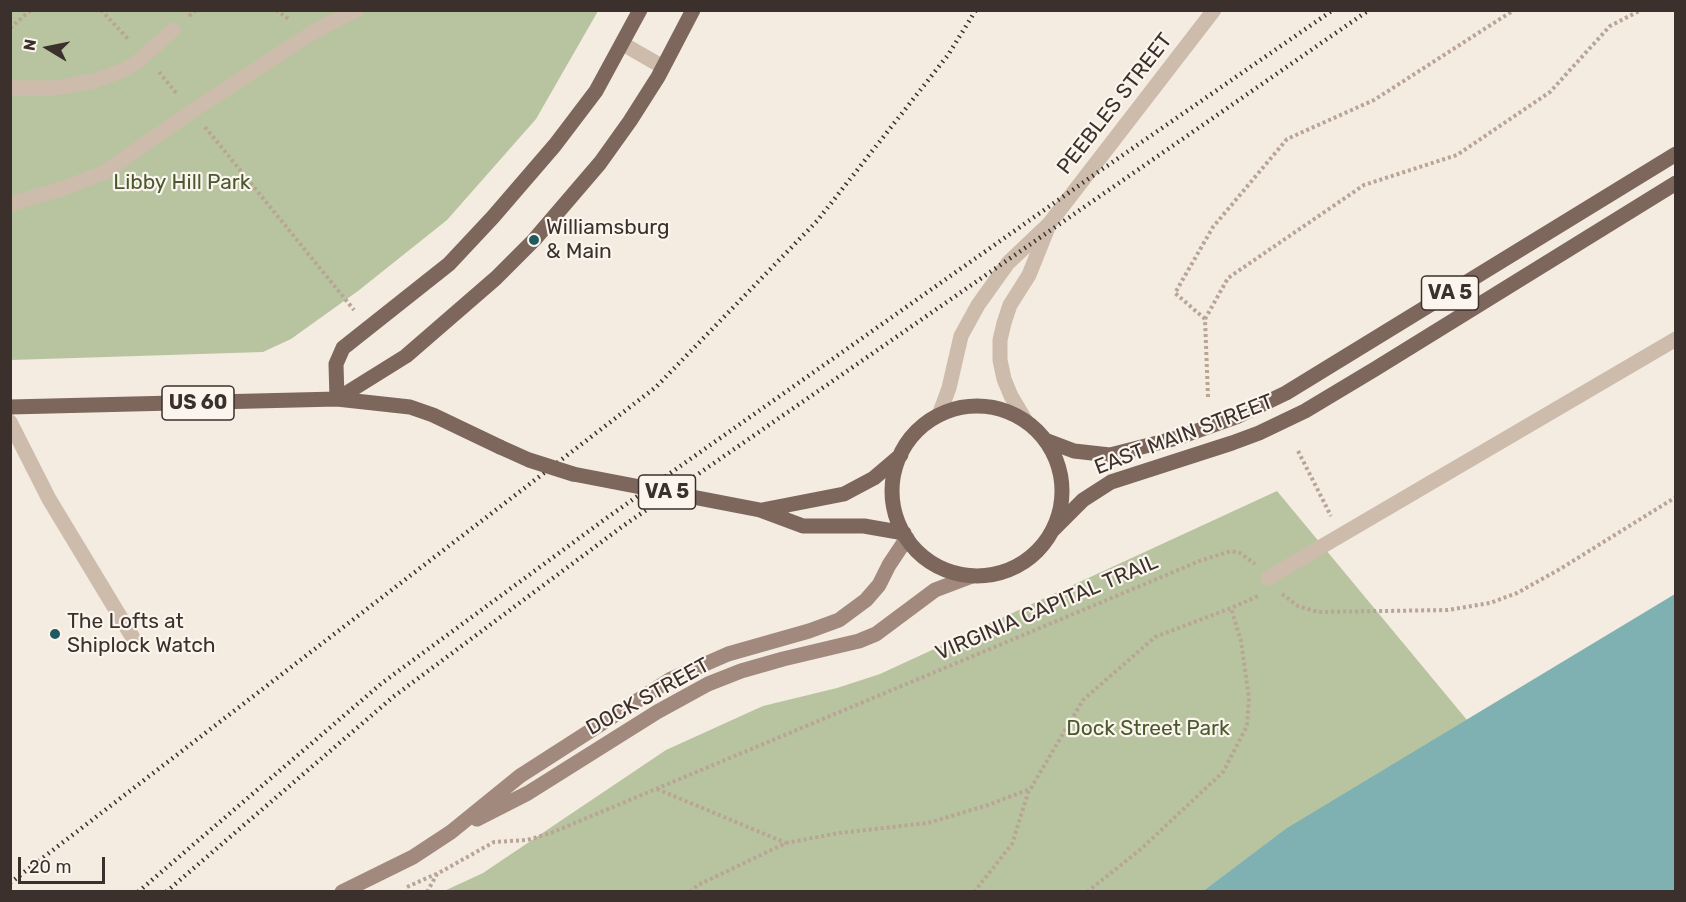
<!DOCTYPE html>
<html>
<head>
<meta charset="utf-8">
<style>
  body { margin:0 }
  #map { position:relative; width:1686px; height:902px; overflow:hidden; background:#f4ebe1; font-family:Rubik,sans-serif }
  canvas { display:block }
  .frame { position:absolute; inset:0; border:12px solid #3b302b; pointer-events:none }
  .north { position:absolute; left:18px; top:18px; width:60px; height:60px; -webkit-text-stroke:4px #fbf5ee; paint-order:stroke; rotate:280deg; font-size:16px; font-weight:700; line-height:24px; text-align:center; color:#3b302b }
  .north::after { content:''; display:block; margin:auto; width:21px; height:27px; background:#3b302b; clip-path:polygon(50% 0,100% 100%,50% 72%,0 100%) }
  .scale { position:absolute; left:18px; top:857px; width:87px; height:27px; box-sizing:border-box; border:3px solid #3b302b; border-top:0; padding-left:8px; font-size:18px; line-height:21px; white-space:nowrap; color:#3b302b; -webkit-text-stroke:4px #fbf5ee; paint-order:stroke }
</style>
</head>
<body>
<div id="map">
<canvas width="1686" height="902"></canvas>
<div class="frame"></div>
<div class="north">N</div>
<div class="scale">20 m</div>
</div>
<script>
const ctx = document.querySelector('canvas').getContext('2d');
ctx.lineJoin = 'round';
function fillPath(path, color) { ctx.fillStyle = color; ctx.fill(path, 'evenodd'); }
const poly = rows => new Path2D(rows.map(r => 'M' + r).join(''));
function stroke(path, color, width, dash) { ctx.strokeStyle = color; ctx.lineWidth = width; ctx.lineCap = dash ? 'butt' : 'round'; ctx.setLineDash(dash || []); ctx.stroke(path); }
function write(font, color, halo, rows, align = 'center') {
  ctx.font = font + ' Rubik,sans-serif'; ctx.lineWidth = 4.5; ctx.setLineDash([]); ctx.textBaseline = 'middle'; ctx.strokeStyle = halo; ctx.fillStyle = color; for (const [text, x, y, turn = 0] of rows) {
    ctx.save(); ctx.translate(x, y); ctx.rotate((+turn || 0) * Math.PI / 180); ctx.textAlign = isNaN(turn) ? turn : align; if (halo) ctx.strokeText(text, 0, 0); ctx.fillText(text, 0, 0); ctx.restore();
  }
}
const green = poly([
  [10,11,598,11,536,119,447,220,358,291,291,339,263,352,11,360],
  [1277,491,1467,720,1288,828,1203,891,442,892,483,873,666,750,763,706,837,688,880,674]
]);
const water = poly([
  [1675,594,1675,891,1203,891,1287,828]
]);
const path = poly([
  [101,10,129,40],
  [276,10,290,20],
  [189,16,196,10],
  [10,28,31,10],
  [159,72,177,94],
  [205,127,354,310],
  [1205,319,1175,293,1213,227,1287,139,1374,100,1514,10],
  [1208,397,1205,319,1228,278,1364,185,1457,155,1550,92,1610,26,1641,10],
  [1298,451,1331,516],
  [1282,594,1298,606,1318,612,1448,610,1490,603,1517,593,1560,569,1676,497],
  [657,789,786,843],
  [407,887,436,874],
  [427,892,437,874,494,842,527,840,551,833,1202,560,1231,551,1240,553,1255,564],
  [690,892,698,885,786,843,839,833,928,823,988,805,1030,789],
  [974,892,1012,844,1028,793,1083,700,1155,637,1231,608,1258,596],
  [1087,892,1141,849,1223,772,1247,726,1249,698,1241,641,1231,608]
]);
const lane = poly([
  [623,44,663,67],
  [939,415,949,388,961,336,978,305,1008,263,1049,224,1214,10],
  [1026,421,1011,396,1004,379,1000,360,1000,340,1004,323,1010,305,1029,275,1047,230],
  [10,422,49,499,133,638],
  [1268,578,1676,339]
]);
const street = poly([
  [10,88,55,88,94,81,124,70,136,63,173,30],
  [10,204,61,189,105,172,192,111,315,31,356,10]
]);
const secondary = poly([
  [477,819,528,793,657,712,708,684,741,671,783,659,859,641,876,634,935,590,972,576],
  [342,892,413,857,451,832,520,776,671,679,728,654,809,631,839,620,866,600,879,585,889,565,907,538]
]);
const primary = poly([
  [337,399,406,356,496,278,534,240,600,163,630,121,658,77,693,10],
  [337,399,336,364,343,348,449,264,493,217,555,145,596,91,640,10],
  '892 491a85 85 0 1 1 170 0a85 85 0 1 1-170 0Z',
  [10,407,337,399,410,407,433,415,500,447],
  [1045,440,1074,451,1110,455,1177,438,1236,417,1286,393,1676,154],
  [573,474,760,510,803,526,864,526,904,533],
  [762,510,844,494,874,478,901,455],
  [1053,530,1083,500,1111,482,1232,443,1259,433,1305,411,1375,369,1676,183]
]);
const rail = poly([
  [10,883,656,387,817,221,948,55,976,10],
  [138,892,382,683,608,517,1091,177,1333,10],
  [166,892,393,697,623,526,1369,10]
]);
const primaryBridge = poly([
  [500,447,529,460,573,474]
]);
const markers = [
  [534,240,6,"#1f5a5e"],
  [55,634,6,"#1f5a5e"]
];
const shields = [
  [1450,293,57],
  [198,403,72],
  [667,492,57]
];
const shieldNames = [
  ["VA 5",1450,293],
  ["US 60",198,403],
  ["VA 5",667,492]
];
const streetNames = [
  ["PEEBLES STREET",1115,104,-52],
  ["EAST MAIN STREET",1184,435,-21],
  ["VIRGINIA CAPITAL TRAIL",1047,608,-23],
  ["DOCK STREET",648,697,-29]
];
const parkNames = [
  ["Libby Hill Park",182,183],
  ["Dock Street Park",1148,729]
];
const poiNames = [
  ["Williamsburg",546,228],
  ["& Main",546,252],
  ["The Lofts at",67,622],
  ["Shiplock Watch",67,646]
];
fillPath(green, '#b8c4a0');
fillPath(water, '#7fb0b2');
stroke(path, '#b9a596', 4, [3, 3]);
stroke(lane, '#cdbbac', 15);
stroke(street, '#cdbbac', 15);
stroke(secondary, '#a18a7d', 15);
stroke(primary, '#7d675c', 15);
stroke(rail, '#3b302b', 4.5, [1.5, 4.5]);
stroke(primaryBridge, '#7d675c', 15);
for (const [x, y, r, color] of markers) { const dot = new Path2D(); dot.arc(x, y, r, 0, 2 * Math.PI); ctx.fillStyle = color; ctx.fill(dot); stroke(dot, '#fbf5ee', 2); }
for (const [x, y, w] of shields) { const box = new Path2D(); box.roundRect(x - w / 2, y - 17, w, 34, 4.5); ctx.fillStyle = '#fbf5ee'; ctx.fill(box); stroke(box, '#3b302b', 1.5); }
write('bold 20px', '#3b302b', null, shieldNames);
write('21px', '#3b302b', '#fbf5ee', streetNames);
write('21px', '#4a5a2e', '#fbf5ee', parkNames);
write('21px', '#3b302b', '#fbf5ee', poiNames, 'left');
</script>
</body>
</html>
